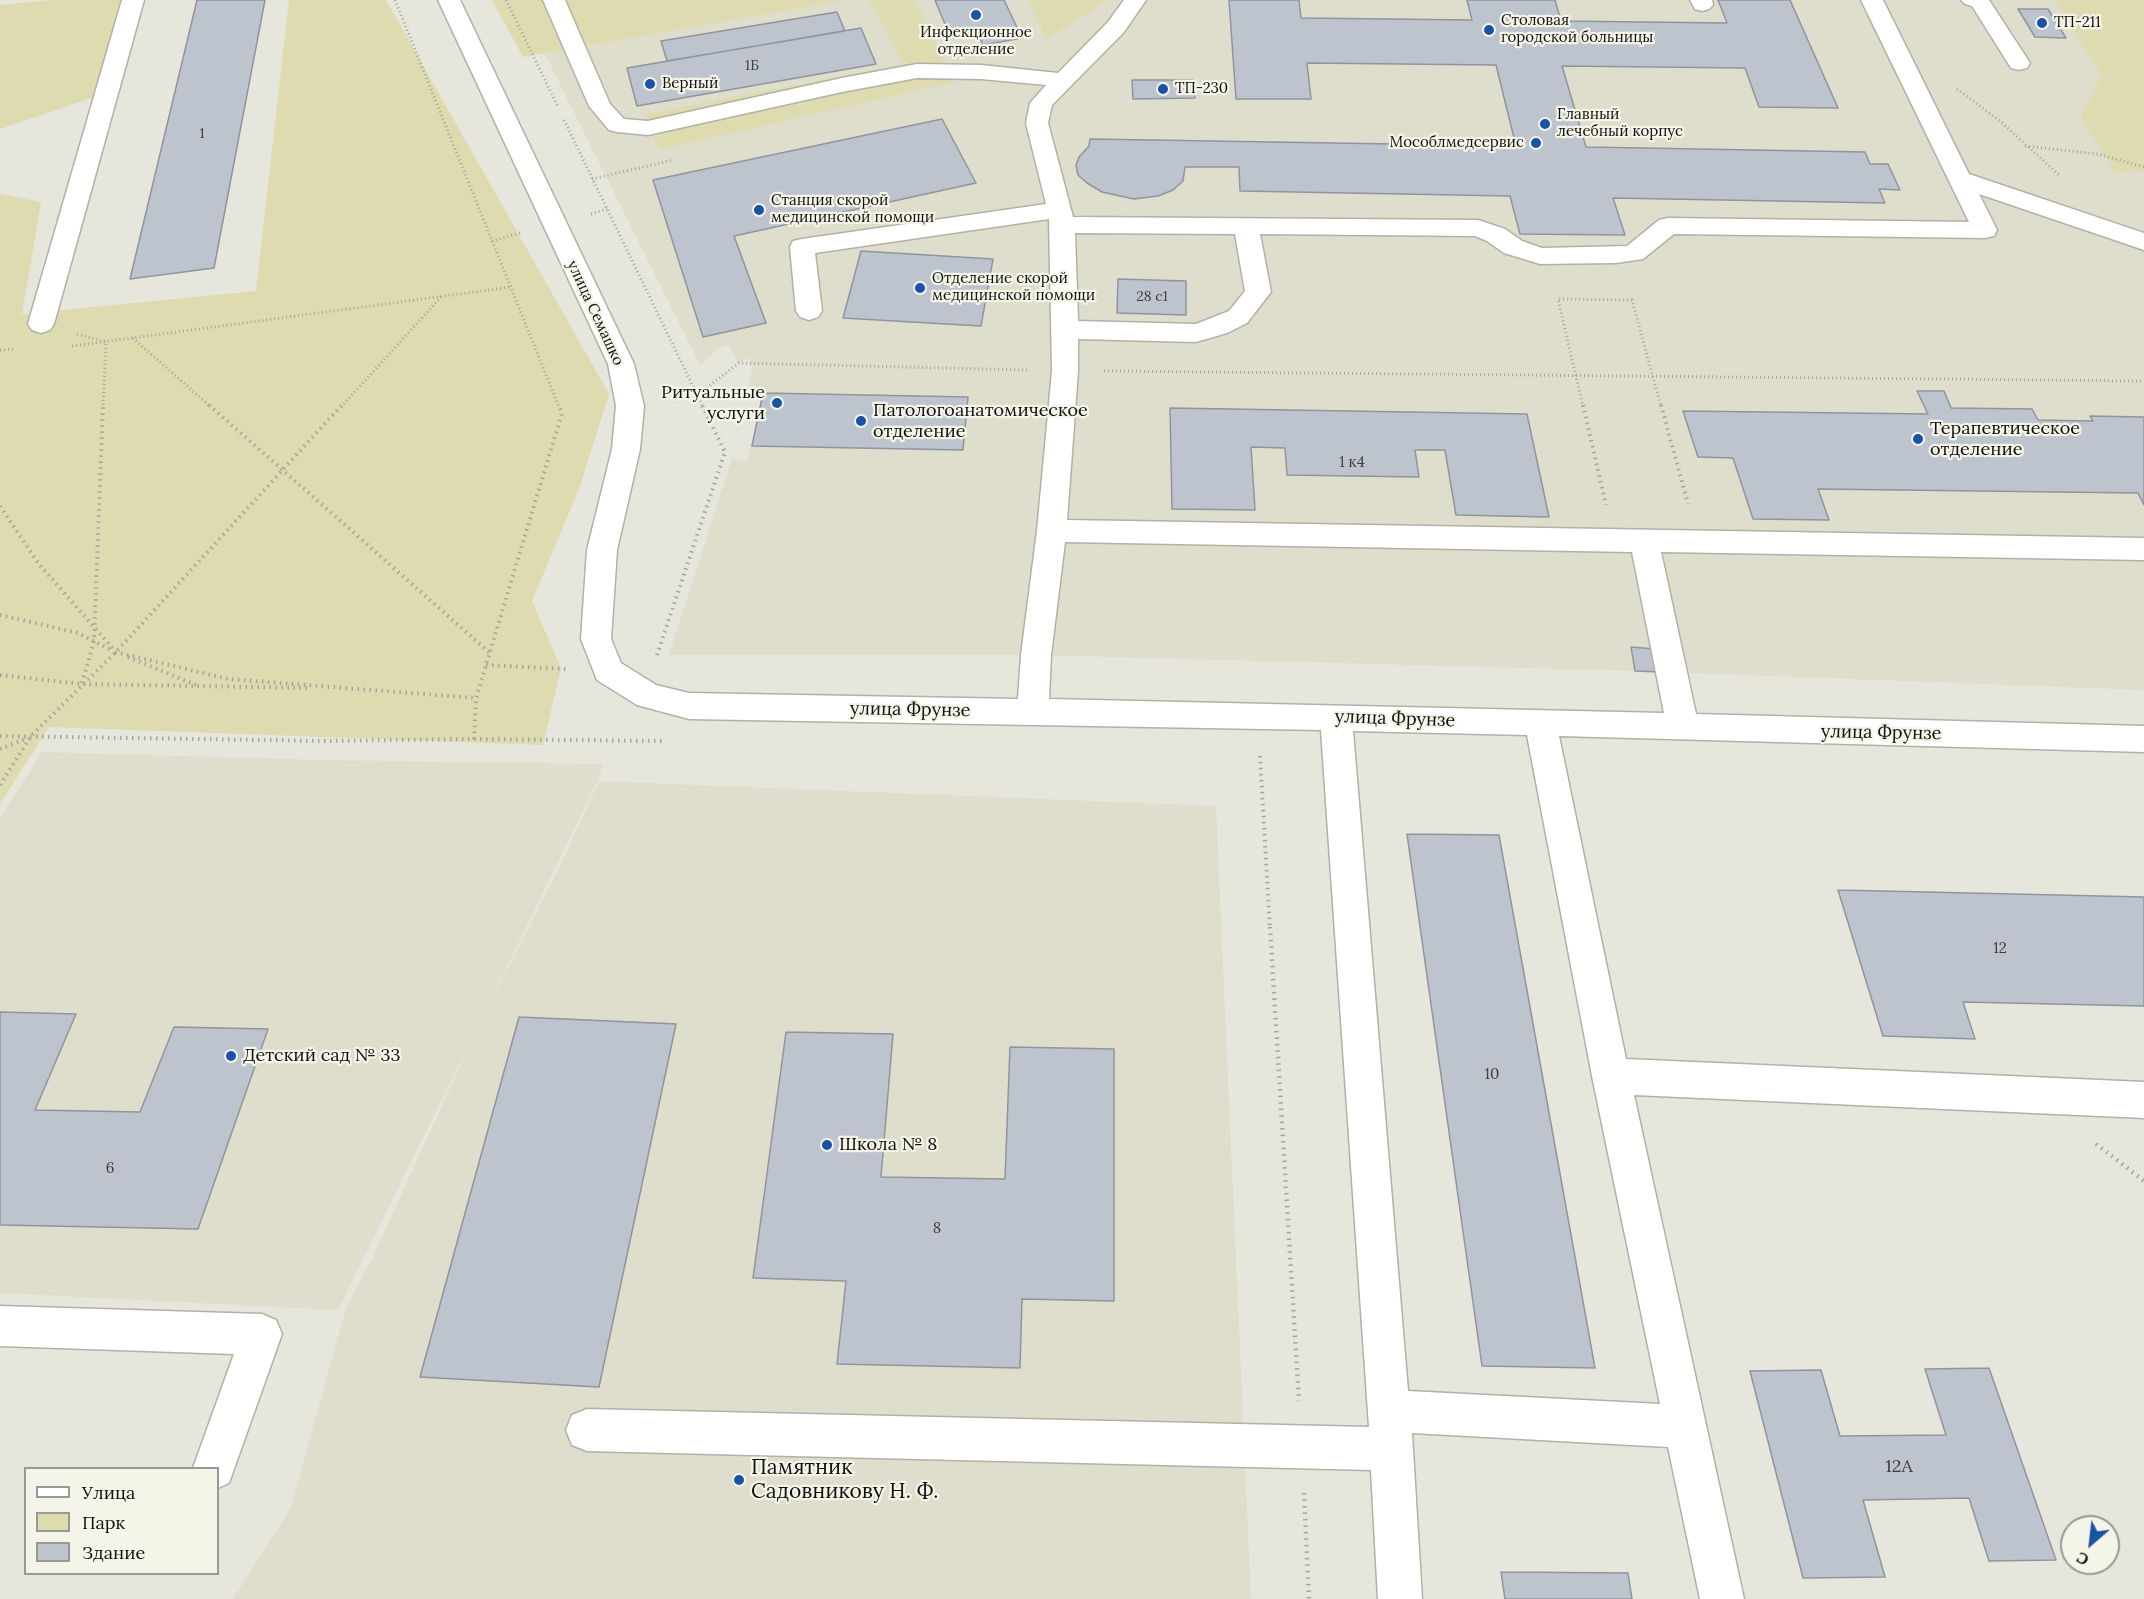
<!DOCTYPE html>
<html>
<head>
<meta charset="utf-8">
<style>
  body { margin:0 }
  #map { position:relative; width:2144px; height:1599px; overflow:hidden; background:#e7e6dc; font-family:Lora,serif }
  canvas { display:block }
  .legend { position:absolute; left:24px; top:1467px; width:195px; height:108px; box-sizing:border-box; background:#f4f4e9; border:2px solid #999991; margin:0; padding:8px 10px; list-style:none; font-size:18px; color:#10100c }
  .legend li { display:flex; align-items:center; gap:12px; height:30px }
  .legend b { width:30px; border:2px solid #999991 }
  .north { position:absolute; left:2060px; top:1515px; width:60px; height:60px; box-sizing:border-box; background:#f4f4e9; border:2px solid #999991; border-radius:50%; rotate:208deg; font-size:16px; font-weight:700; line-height:24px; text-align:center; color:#10100c }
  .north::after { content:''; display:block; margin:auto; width:21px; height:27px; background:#1853a4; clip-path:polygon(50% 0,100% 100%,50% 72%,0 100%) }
</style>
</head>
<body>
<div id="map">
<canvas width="2144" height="1599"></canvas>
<ul class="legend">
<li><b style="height:8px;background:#fff"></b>Улица</li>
<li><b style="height:16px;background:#dddbaf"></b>Парк</li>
<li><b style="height:16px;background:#bec4cd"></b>Здание</li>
</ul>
<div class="north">С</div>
</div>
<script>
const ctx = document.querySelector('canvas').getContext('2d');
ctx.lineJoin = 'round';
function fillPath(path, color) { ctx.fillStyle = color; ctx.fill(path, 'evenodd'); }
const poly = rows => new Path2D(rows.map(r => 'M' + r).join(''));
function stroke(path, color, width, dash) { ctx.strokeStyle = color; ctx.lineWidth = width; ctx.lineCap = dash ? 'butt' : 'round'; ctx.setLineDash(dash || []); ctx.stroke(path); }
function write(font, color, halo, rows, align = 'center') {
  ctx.font = font + ' Lora,serif'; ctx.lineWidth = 4.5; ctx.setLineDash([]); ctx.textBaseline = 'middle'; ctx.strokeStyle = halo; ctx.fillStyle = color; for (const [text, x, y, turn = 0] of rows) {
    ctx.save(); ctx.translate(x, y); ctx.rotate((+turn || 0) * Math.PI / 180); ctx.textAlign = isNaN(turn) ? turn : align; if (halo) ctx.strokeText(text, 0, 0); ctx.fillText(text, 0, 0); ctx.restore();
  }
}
const built = poly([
  [518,0,2144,0,2144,690,1635,671,1036,655,669,655,732,458,747,461,763,393,747,392,752,369,750,358,739,363,729,345,718,349,700,365],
  [42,752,322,760,603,764,598,780,475,1032,560,866,599,781,1216,806,1251,1599,233,1599,291,1507,346,1308,373,1257,474,1035,338,1310,0,1293,0,818]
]);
const green = poly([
  [51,0,124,0,94,97,0,129,0,5],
  [289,0,386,0,609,394,579,489,532,601,561,668,543,745,49,727,0,804,0,194,41,202,22,314,256,291],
  [492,0,846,0,523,57],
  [869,0,915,0,954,82,660,150,642,115,904,64],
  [1029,0,1107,0,1047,39],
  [2065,0,2144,0,2144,171,2115,172,2081,117,2102,76,2056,1]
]);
const building = poly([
  [197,0,265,0,214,268,130,279,197,0],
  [935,0,1004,0,1022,38,983,45,976,30,949,34,935,0],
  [1229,0,1299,0,1301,18,1472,20,1467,0,1555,0,1561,21,1727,23,1718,0,1790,0,1838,108,1759,107,1745,68,1562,66,1586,147,1865,152,1870,164,1888,164,1900,190,1879,189,1885,203,1613,198,1625,235,1520,234,1510,196,1240,191,1239,167,1185,167,1183,181,1173,190,1158,196,1134,199,1102,192,1087,183,1078,175,1076,165,1079,157,1089,146,1090,139,1516,146,1496,65,1307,63,1311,99,1236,99,1229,0],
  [2018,9,2048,9,2066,38,2035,37,2018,9],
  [837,12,845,31,667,61,661,41,837,12],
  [861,28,876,64,637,106,627,68,861,28],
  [1132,80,1193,80,1195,98,1133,99,1132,80],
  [942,119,976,183,734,236,766,323,703,337,653,180,942,119],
  [861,251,993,259,981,326,843,318,861,251],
  [1118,279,1186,281,1186,315,1117,313,1118,279],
  [1917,391,1944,391,1951,408,2032,409,2038,420,2093,421,2090,416,2144,417,2144,505,2138,493,1818,489,1829,520,1753,519,1733,458,1698,457,1683,411,1928,414,1917,391],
  [763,393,968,397,963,450,752,446,763,393],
  [1170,408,1527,414,1549,517,1456,515,1445,450,1415,450,1419,477,1287,475,1285,448,1251,447,1255,510,1172,509,1170,408],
  [1631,647,1656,649,1660,672,1635,671,1631,647],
  [1407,834,1499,835,1595,1368,1482,1366,1407,834],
  [1838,890,2144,897,2144,1006,1963,1002,1975,1039,1883,1036,1838,890],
  [0,1012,76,1014,35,1110,140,1112,174,1027,268,1029,198,1229,0,1225,0,1012],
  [519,1017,676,1024,599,1387,420,1377,519,1017],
  [786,1032,893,1034,881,1177,1005,1179,1010,1047,1114,1049,1114,1301,1022,1299,1020,1368,837,1364,846,1281,753,1278,786,1032],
  [1989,1368,2056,1560,1989,1561,1969,1498,1863,1500,1885,1577,1803,1578,1750,1371,1821,1370,1840,1436,1946,1435,1925,1369,1989,1368],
  [1501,1572,1628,1573,1632,1599,1505,1599,1501,1572]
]);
const pathFar2 = poly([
  [395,0,559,407],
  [506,0,558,107],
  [1957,89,2001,122,2059,175],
  [564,120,703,407],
  [2025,146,2098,154,2144,167],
  [592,179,673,160],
  [591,214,607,209],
  [492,241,520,233],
  [77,334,106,342,103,407],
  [133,338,211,407],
  [72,346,511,287],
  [0,350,16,349],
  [1104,371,2144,381],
  [697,395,739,363,1027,370],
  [341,407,442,296],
  [1583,407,1558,299,1632,300,1661,407]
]);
const pathFar1 = poly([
  [209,405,490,653],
  [1583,405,1606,505],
  [1661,405,1688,504],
  [0,506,38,563,116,652,228,679,476,698],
  [0,615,78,633,113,651],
  [657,655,725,452,702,405],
  [128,657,196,685],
  [486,665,566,669],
  [0,675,82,684,311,688],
  [82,683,94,641,103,405],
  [0,736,324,741,474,739,476,698,562,413,559,405],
  [474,739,662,741],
  [0,749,28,738],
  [1260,756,1270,929],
  [0,785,31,736,116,652,342,405]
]);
const path = poly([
  [1270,927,1299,1401],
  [2096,1144,2144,1181],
  [1304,1493,1309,1599]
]);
const minor = poly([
  [122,0,144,0,54,324,50,330,41,333,32,330,28,324,122,0],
  [438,0,460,0,634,364,644,406,640,449,617,550,611,639,621,663,656,685,689,693,1018,699,1021,655,1037,531,1052,371,1049,219,815,253,822,311,818,317,809,320,800,317,796,311,790,247,793,241,802,239,1046,204,1026,123,1030,103,1046,85,981,79,917,78,842,92,648,135,617,132,609,130,589,106,543,0,565,0,610,104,624,119,648,121,842,78,917,64,981,65,1058,73,1108,22,1124,0,1146,0,1124,32,1052,105,1048,123,1073,217,1478,220,1505,229,1522,241,1542,248,1627,246,1659,220,1668,218,1969,222,1861,0,1883,0,1969,174,2144,233,2144,250,1979,194,1997,230,1994,236,1985,238,1674,234,1643,259,1616,263,1540,264,1504,253,1487,241,1475,236,1260,234,1271,292,1247,323,1227,333,1196,342,1078,339,1078,371,1067,520,2144,538,2144,560,1661,552,1696,714,2144,726,2144,752,1559,736,1626,1059,2144,1082,2144,1118,1634,1095,1744,1599,1700,1599,1668,1447,1412,1433,1422,1599,1378,1599,1371,1470,587,1451,572,1445,566,1430,572,1415,587,1409,1369,1427,1321,730,689,719,637,705,597,680,581,639,587,550,612,449,616,406,608,364,438,0],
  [1075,233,1235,234,1245,291,1229,311,1196,324,1078,321,1075,233],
  [1065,542,1632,552,1664,713,1049,699,1051,655,1065,542],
  [1353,731,1527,735,1592,1076,1660,1404,1408,1391,1353,731],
  [1690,0,1712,0,1713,5,1709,9,1702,11,1695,9,1690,0],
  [1961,0,1989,0,2030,63,2027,68,2019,70,2011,68,1972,6,1965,4,1961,0],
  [0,1306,262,1314,276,1320,282,1334,229,1483,218,1488,218,1468,193,1468,234,1354,0,1346,0,1306]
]);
const markers = [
  [976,15,6,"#1853a4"],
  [2042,23,6,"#1853a4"],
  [1489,30,6,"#1853a4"],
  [650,84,6,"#1853a4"],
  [1163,89,6,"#1853a4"],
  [1545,124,6,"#1853a4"],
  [1536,143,6,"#1853a4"],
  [759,210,6,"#1853a4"],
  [920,288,6,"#1853a4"],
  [777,403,6,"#1853a4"],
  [861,421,6,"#1853a4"],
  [1918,439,6,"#1853a4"],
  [231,1056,6,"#1853a4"],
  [827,1145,6,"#1853a4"],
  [739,1480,6,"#1853a4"]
];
const farNumbernames = [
  ["1Б",752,66],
  ["1",202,134],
  ["28 с1",1152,297]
];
const farPoinames = [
  ["Столовая",1501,21],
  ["городской больницы",1501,38],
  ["ТП-211",2054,23],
  ["Инфекционное",976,33,"center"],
  ["отделение",976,50,"center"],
  ["Верный",662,84],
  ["ТП-230",1175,89],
  ["Главный",1557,115],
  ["лечебный корпус",1557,132],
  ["Мособлмедсервис",1524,143,"right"],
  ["Станция скорой",771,201],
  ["медицинской помощи",771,218],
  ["Отделение скорой",932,279],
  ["медицинской помощи",932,296]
];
const farStreetnames = [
  ["улица Семашко",595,313,65]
];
const numberNames = [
  ["1 к4",1352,463],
  ["12",2000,949],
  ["10",1492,1075],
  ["6",110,1169],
  ["8",937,1229]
];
const poiNames = [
  ["Ритуальные",765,393,"right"],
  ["услуги",765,414,"right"],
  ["Патологоанатомическое",873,411],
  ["отделение",873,432],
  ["Терапевтическое",1930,429],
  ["отделение",1930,450],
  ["Детский сад № 33",243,1056],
  ["Школа № 8",839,1145]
];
const streetNames = [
  ["улица Фрунзе",910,710,1],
  ["улица Фрунзе",1395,719,2],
  ["улица Фрунзе",1881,733,1]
];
const nearNumbernames = [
  ["12А",1899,1467]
];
const nearPoinames = [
  ["Памятник",751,1468],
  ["Садовникову Н. Ф.",751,1492]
];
fillPath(built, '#dfdecc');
fillPath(green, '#dddbaf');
fillPath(building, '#bec4cd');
stroke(building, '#8f959d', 1.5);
stroke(minor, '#b1b1a6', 3);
stroke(pathFar2, '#a6a59d', 3, [1, 3]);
stroke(pathFar1, '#a6a59d', 4, [1.5, 4.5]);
stroke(path, '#a6a59d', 4.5, [1.5, 5]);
fillPath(minor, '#fff');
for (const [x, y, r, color] of markers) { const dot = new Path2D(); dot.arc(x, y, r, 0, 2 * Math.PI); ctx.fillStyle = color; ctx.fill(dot); stroke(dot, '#f4f4e9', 2); }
write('14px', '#3c3d3c', null, farNumbernames);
write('15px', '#10100c', '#f4f4e9', farPoinames, 'left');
write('15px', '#10100c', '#f4f4e9', farStreetnames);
write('15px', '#3c3d3c', null, numberNames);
write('18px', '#10100c', '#f4f4e9', poiNames, 'left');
write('18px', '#10100c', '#f4f4e9', streetNames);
write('18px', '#3c3d3c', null, nearNumbernames);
write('21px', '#10100c', '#f4f4e9', nearPoinames, 'left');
</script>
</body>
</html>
